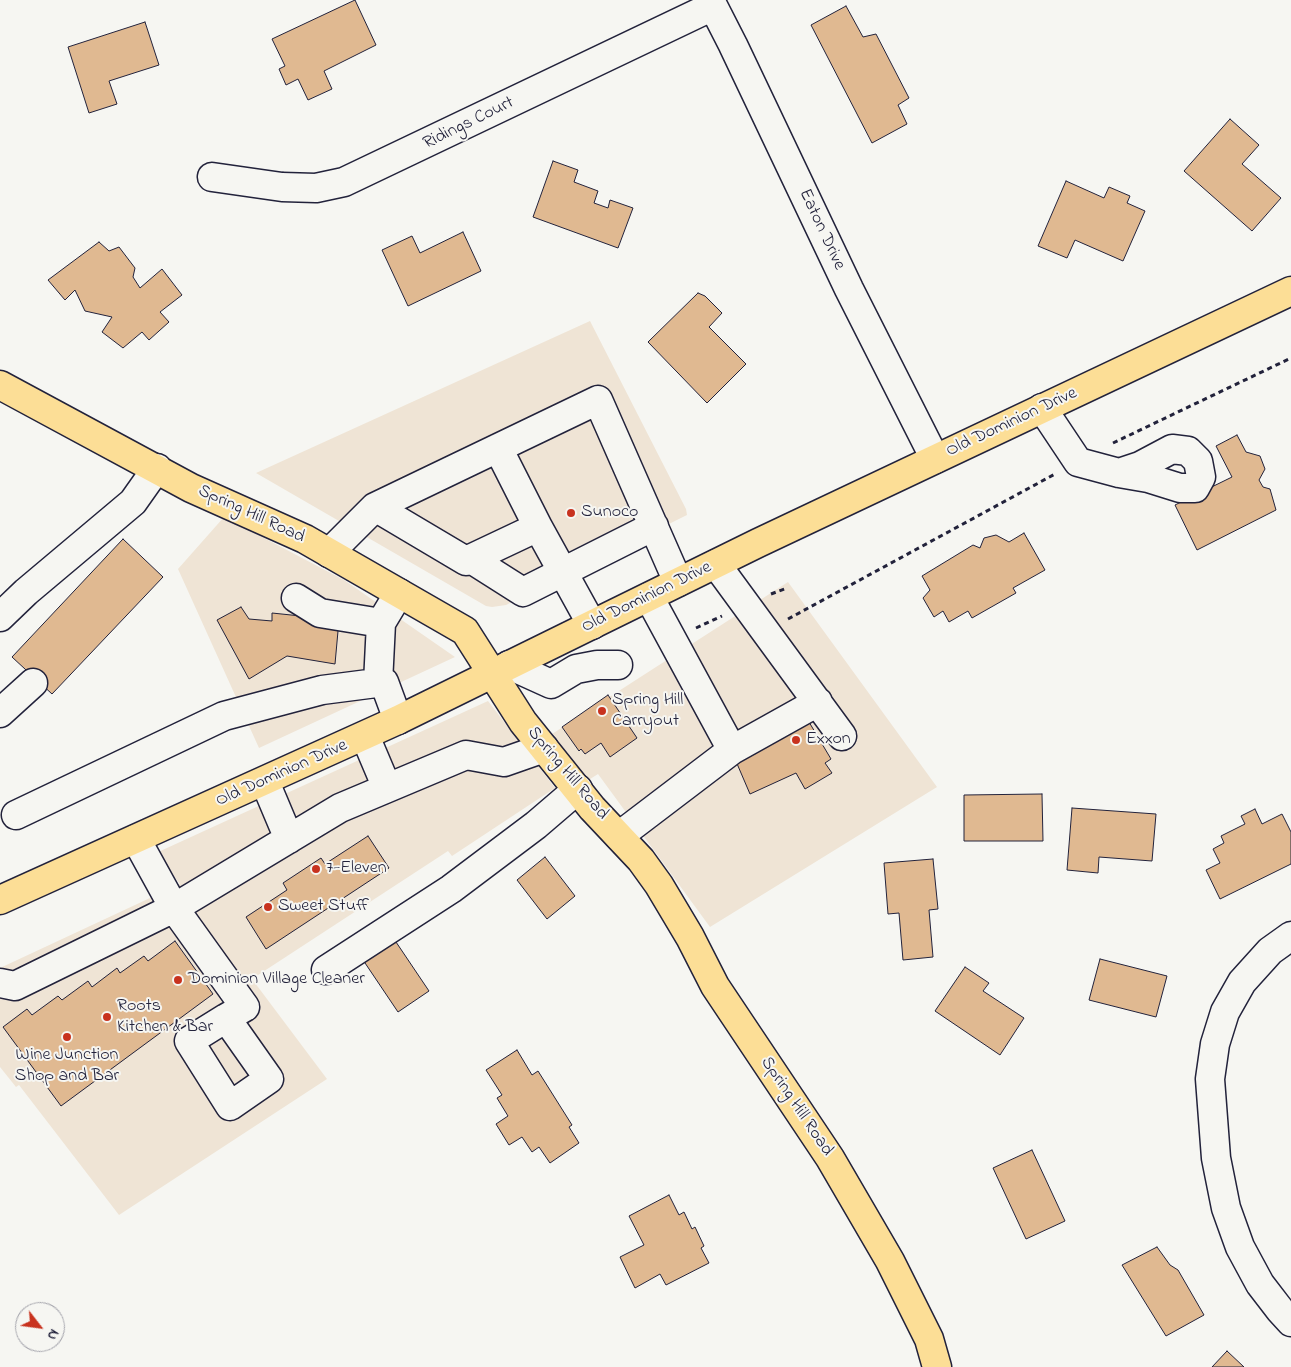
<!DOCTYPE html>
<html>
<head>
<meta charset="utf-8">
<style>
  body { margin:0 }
  #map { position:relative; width:1291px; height:1367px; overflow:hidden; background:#f6f6f2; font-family:"Indie Flower",sans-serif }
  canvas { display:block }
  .north { position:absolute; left:15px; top:1302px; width:50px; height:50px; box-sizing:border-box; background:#f6f6f2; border:1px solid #a1a1a9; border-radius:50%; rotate:120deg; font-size:14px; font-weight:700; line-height:20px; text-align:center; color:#22223b }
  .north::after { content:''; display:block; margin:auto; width:18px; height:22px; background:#c8321e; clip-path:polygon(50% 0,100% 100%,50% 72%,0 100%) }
</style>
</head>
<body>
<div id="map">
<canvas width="1291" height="1367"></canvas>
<div class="north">N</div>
</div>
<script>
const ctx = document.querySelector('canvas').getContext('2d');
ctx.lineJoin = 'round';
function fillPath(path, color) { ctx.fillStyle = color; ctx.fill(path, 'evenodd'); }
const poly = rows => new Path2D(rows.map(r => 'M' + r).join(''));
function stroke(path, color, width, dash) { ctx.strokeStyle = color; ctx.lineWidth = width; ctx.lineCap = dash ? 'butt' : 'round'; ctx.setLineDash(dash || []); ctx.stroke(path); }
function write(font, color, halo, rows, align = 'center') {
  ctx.font = font + ' "Indie Flower",sans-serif'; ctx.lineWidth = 4; ctx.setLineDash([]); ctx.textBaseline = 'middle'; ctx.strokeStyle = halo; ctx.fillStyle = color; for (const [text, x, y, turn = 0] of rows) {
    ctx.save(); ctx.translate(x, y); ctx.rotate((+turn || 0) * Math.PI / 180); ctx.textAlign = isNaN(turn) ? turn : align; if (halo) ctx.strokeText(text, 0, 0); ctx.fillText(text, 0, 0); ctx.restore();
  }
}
const built = poly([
  [590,321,686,509,687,515,506,605,492,607,486,606,256,473],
  [224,517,344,580,455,657,259,748,178,569],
  [788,582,937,787,710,927,598,774,587,781,552,734],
  [488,701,555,788,452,856,448,851,252,979,327,1079,119,1215,19,1085,16,1087,0,1067,0,968,180,884,156,853]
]);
const building = poly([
  [355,0,376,45,324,71,332,89,308,100,298,79,286,85,279,69,285,66,272,39,355,0],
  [846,6,863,37,876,34,909,98,898,105,907,124,872,143,811,25,846,6],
  [145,22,159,65,109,81,117,104,89,113,68,47,145,22],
  [1230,119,1259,145,1242,164,1281,198,1252,231,1184,171,1230,119],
  [553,161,578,170,574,182,598,191,594,203,608,208,610,200,633,208,618,248,533,217,553,161],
  [1066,181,1104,198,1109,187,1130,196,1127,203,1145,211,1123,261,1075,240,1067,258,1038,246,1066,181],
  [463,232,481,271,408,306,382,250,412,236,420,253,463,232],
  [99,242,109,251,119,247,135,268,133,277,140,288,162,269,182,295,160,312,169,322,149,340,142,332,123,348,102,332,112,317,85,311,75,290,65,300,48,280,99,242],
  [698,293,705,296,722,313,709,327,746,364,707,403,648,342,698,293],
  [1237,435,1246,452,1260,456,1265,469,1259,480,1263,487,1270,489,1276,510,1197,550,1175,505,1232,477,1216,446,1237,435],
  [1024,533,1045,570,1013,588,1016,593,972,618,968,611,949,622,943,611,934,617,923,598,930,590,922,576,973,545,980,548,984,538,996,535,1009,542,1024,533],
  [123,539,163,577,52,694,12,657,123,539],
  [241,607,249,619,272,621,272,613,339,620,335,664,287,656,249,679,217,620,241,607],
  [608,695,637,738,610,757,601,743,585,754,581,749,579,751,562,727,608,695],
  [809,722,831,759,825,763,832,773,805,789,796,773,750,794,735,759,809,722],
  [1042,794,1043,841,964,841,964,795,1042,794],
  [1072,808,1156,814,1152,861,1099,857,1098,873,1067,870,1072,808],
  [1255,809,1262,824,1282,814,1291,832,1291,864,1220,899,1206,870,1220,863,1213,849,1224,843,1221,836,1245,824,1241,816,1255,809],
  [368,836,389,868,266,949,246,917,287,890,283,883,321,858,325,864,368,836],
  [545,857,575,896,547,919,517,880,545,857],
  [933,859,938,909,929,910,933,957,903,960,899,913,888,914,884,863,933,859],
  [394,939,429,991,398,1012,363,960,394,939],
  [175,941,213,994,61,1106,3,1027,27,1009,32,1015,58,996,62,1000,88,981,92,987,117,968,120,973,144,956,148,961,175,941],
  [1100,959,1167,976,1156,1017,1089,1000,1100,959],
  [965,967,989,983,983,991,1024,1018,1000,1055,935,1011,965,967],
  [517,1050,532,1075,538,1071,572,1125,569,1127,579,1143,550,1163,539,1147,532,1152,522,1137,509,1145,496,1124,508,1116,497,1098,502,1095,486,1070,517,1050],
  [1032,1150,1065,1221,1026,1239,993,1168,1032,1150],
  [669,1195,679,1215,684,1212,692,1229,695,1227,704,1246,701,1248,709,1263,666,1285,660,1274,635,1288,620,1257,644,1245,629,1216,669,1195],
  [1157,1247,1170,1265,1178,1270,1204,1315,1166,1336,1122,1265,1157,1247],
  [1227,1351,1244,1367,1212,1367,1227,1351]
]);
const path = poly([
  [1113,443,1291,358],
  [771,594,787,588],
  [788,619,1055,474],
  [696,628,722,616]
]);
const minor = poly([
  [710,0,733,45,849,289,935,459],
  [212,177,282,187,316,188,344,182,713,6],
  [1042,408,1078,462,1119,473,1148,478,1180,488,1195,488,1201,477,1198,461,1188,451,1172,449,1140,466,1119,473],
  [498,448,538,527],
  [375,507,466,561,538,527,592,625],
  [329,553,375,507,598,400,678,582],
  [471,559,523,592,654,526],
  [716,564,842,736],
  [296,598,320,613,381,623],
  [0,617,26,592,133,502,157,468],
  [509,665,551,684,576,669,597,665,618,665],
  [378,683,381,623,399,593],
  [0,713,33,683],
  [365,736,387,788],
  [732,750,818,702],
  [265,782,289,839],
  [16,815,224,716,322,690,384,682,398,720],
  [619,836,732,750,649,597],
  [136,839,174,908,245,1007,226,1018,189,1041,230,1106,269,1079,226,1018],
  [1291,936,1270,951,1242,982,1225,1012,1215,1044,1210,1079,1216,1158,1226,1208,1240,1247,1260,1284,1280,1310,1291,1322],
  [326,970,451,889,536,825,578,789],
  [0,983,15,986,174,908,340,808,466,755,504,762,544,748]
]);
const major = poly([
  [0,385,191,488,305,539,465,631,523,722,592,808,641,860,659,885,690,937,715,986,830,1158,890,1261,929,1339,937,1367],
  [0,900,398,720,758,543,1291,291]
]);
const markers = [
  [571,513,5,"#c8321e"],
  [602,711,5,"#c8321e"],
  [796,740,5,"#c8321e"],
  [316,869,5,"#c8321e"],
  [268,907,5,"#c8321e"],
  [178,980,5,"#c8321e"],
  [107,1017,5,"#c8321e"],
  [67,1037,5,"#c8321e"]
];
const streetNames = [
  ["Ridings Court",469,124,-26],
  ["Eaton Drive",821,230,65],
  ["Old Dominion Drive",1012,423,-25],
  ["Spring Hill Road",251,515,25],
  ["Old Dominion Drive",647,598,-26],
  ["Old Dominion Drive",282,774,-24],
  ["Spring Hill Road",567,774,50],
  ["Spring Hill Road",796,1107,56]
];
const poiNames = [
  ["Sunoco",581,513],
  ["Spring Hill",612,701],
  ["Carryout",612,722],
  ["Exxon",806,740],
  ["7-Eleven",326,869],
  ["Sweet Stuff",278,907],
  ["Dominion Village Cleaner",188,980],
  ["Roots",117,1007],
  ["Kitchen & Bar",117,1028],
  ["Wine Junction",67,1056,"center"],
  ["Shop and Bar",67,1077,"center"]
];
fillPath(built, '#efe4d5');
fillPath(building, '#e0b991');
stroke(building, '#22223b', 1);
stroke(minor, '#22223b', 31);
stroke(major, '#22223b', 31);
stroke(path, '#22223b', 3, [5, 4]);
stroke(minor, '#f6f6f2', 28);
stroke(major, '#fcde96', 28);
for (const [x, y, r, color] of markers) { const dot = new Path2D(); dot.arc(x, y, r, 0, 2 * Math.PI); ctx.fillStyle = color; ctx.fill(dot); stroke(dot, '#f6f6f2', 2); }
write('18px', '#22223b', '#f6f6f2', streetNames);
write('18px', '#22223b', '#f6f6f2', poiNames, 'left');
</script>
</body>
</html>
